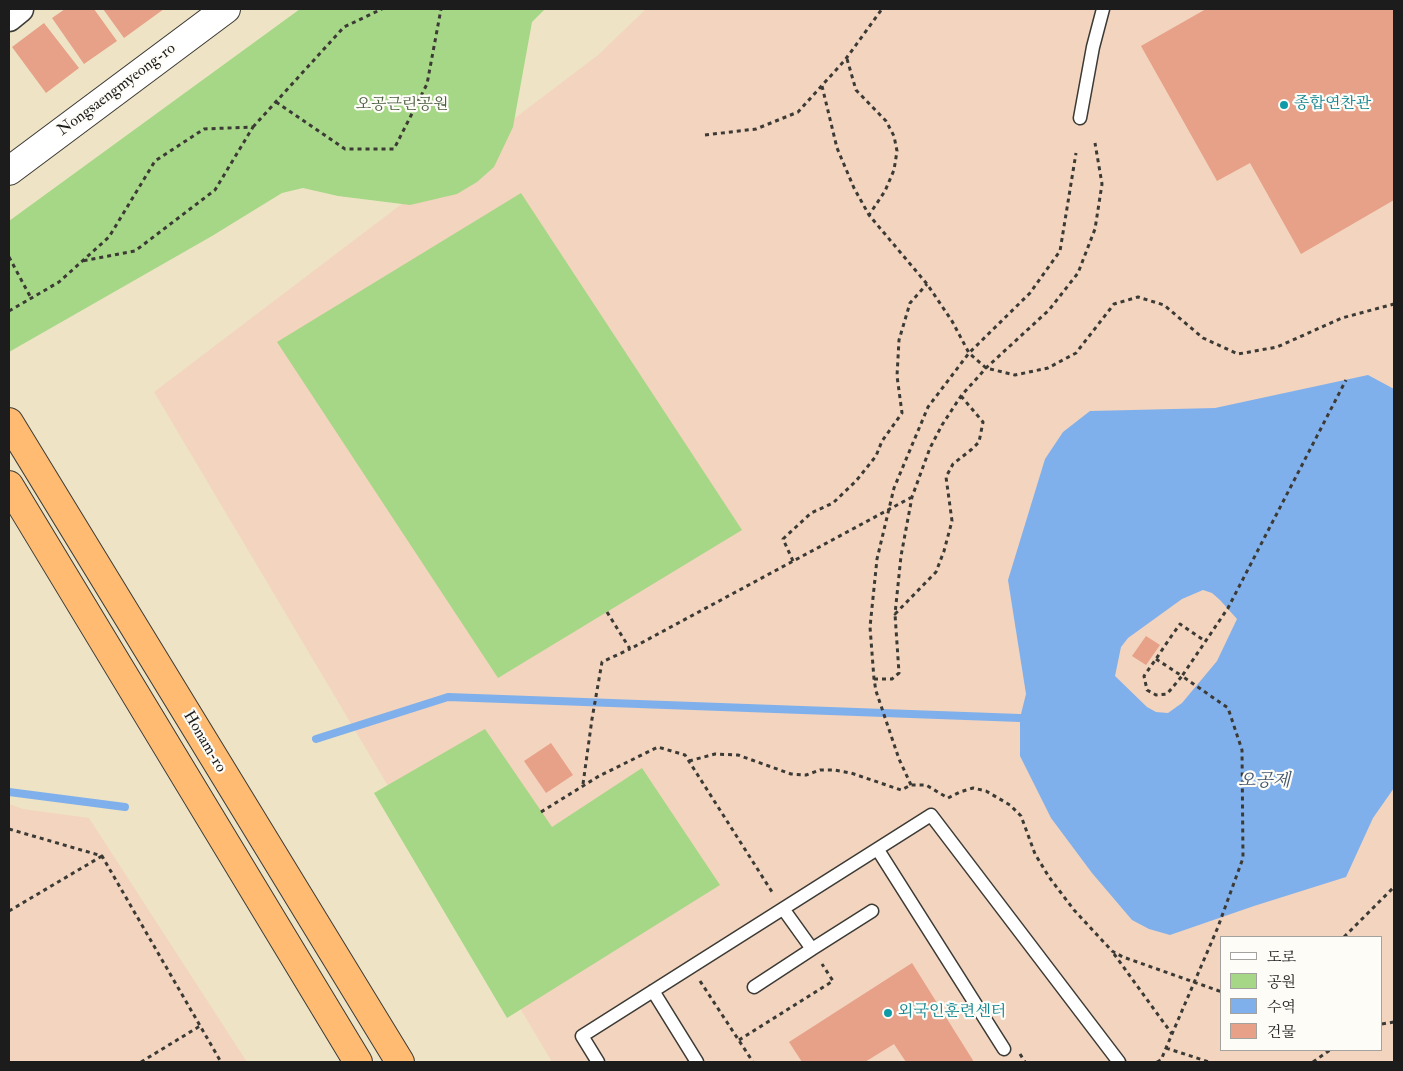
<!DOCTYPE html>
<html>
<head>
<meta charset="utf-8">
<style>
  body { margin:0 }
  #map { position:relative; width:1403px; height:1071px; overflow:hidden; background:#eee4c5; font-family:"IM FELL Double Pica","Noto Serif KR",serif }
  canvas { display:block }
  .frame { position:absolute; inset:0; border:10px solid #1c1c1c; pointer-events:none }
  .legend { position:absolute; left:1220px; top:936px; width:162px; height:115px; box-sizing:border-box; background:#fdfcf7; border:1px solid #a3a29f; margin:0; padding:6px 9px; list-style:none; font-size:15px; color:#1c1c1c }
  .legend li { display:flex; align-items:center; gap:10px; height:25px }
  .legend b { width:25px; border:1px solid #a3a29f }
</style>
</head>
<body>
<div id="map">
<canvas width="1403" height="1071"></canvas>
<div class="frame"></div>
<ul class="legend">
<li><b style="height:6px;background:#fff"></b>도로</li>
<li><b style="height:14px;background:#a6d786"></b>공원</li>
<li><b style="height:14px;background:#80b0eb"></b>수역</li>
<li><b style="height:14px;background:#e6a188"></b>건물</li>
</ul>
</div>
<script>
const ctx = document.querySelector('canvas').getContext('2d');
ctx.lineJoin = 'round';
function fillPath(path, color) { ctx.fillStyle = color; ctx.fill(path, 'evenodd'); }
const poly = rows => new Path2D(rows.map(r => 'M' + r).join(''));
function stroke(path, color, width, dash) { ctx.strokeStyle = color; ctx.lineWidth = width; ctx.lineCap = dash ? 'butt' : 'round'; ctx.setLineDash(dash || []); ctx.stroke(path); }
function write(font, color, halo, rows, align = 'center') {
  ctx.font = font + ' "IM FELL Double Pica","Noto Serif KR",serif'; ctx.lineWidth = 4.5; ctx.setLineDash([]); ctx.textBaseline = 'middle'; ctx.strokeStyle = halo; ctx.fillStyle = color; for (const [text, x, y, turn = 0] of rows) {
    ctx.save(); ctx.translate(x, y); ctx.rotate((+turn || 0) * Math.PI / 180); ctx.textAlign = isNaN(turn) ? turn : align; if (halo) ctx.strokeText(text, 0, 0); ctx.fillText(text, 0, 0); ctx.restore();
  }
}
const built = poly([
  [646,9,1394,9,1394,1062,552,1062,154,392,598,55],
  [1222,937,1382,937,1382,1050,1222,1050],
  [9,804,23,809,89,818,247,1062,9,1062]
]);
const green = poly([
  [300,9,545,9,532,22,513,127,494,167,477,182,457,194,410,205,338,196,303,188,282,193,212,236,9,352,9,221],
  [521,193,742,530,498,678,277,342],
  [485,729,552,827,642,768,720,885,507,1018,374,793]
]);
const water = poly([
  [1368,375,1394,389,1394,788,1373,818,1346,877,1254,906,1170,935,1149,929,1132,920,1092,873,1051,818,1020,756,1020,718,1026,694,1008,580,1045,459,1063,432,1090,411,1215,408],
  [1203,590,1212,593,1220,600,1237,619,1217,661,1182,703,1168,713,1156,712,1147,707,1115,676,1121,647,1128,638,1182,599]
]);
const stream = poly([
  [316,739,448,697,1020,718],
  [9,792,125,807]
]);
const building = poly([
  [65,9,94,9,117,41,84,64,52,18],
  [103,9,164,9,124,38],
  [1206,9,1394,9,1394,200,1301,254,1250,163,1217,181,1141,46],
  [44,23,79,68,46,93,12,47],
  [1146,636,1160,645,1146,665,1132,656],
  [551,743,573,775,546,793,524,761],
  [912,963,974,1062,906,1062,894,1044,865,1062,802,1062,789,1042]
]);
const path = poly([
  [847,59,856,90,886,121,894,136,897,151,894,170,885,191,869,215],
  [822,86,837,148,854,188,869,215,927,284,952,321,969,353,986,368,1015,375,1048,368,1076,353,1114,304,1138,297,1164,305,1203,338,1238,354,1277,347,1342,318,1394,304],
  [276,102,345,149,394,149,427,84,441,9],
  [253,127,344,27,382,9],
  [705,135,756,129,798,112,845,60,882,9],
  [9,257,31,298],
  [9,311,59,282,109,237,155,161,204,129,253,127,215,190,135,251,82,261],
  [961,396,983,422,979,442,972,449,953,464,946,477,952,521,944,551,936,572,895,614,901,556,912,497,930,448,942,425,961,396,986,368,1049,310,1078,273,1095,229,1102,184,1095,143],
  [793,561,783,539,811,513,833,503,856,481,876,456,882,441,902,413,897,376,899,340,910,303,927,284],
  [607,612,630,649,912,497],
  [1156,659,1182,676,1167,694,1156,695,1147,690,1144,676,1156,659,1168,641,1180,624,1205,641],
  [874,679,892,679,899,673,895,614],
  [689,761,715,754,738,755,791,774,806,775,820,770,834,770,851,773,901,790,911,785,926,785,948,798,960,792,973,788,986,791,1010,805,1021,816,1035,854,1049,877,1074,910,1112,951,1123,957,1222,992],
  [583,784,592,719,602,662,630,649],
  [911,785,899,759,876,691,874,679,870,627,877,559,894,488,928,407,969,353,1030,293,1060,251,1076,153],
  [541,812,599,776,658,747,685,755,774,895],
  [9,829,102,856,221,1062],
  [9,911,102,856],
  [1344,937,1394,887],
  [1114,954,1172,1034],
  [700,981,753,1062],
  [1382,1024,1394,1022],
  [739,1040,833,981,822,964],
  [1166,1048,1209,1062],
  [1020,1054,1025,1062],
  [141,1062,200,1026],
  [1157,1062,1161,1060,1166,1048,1218,927,1243,858,1242,750,1228,708,1182,676,1228,608,1346,380],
  [1313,1062,1330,1050]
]);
const service = poly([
  [1080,118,1093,47,1103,9],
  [878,850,1004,1049],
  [784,910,812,949,872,911],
  [754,987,812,949],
  [653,991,697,1062],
  [598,1062,582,1036,931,815,1119,1062]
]);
const minor = poly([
  [9,18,20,9]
]);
const tertiary = poly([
  [9,171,226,9]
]);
const trunk = poly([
  [9,422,400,1062],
  [9,485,358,1062]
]);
const markers = [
  [1284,105,5,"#0f9aa8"],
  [888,1013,5,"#0f9aa8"]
];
const streetNames = [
  ["Nongsaengmyeong-ro",117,90,-37],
  ["Honam-ro",204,742,59]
];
const cultureNames = [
  ["종합연찬관",1294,105],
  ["외국인훈련센터",898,1013]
];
const parkNames = [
  ["오공근린공원",402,106]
];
const waterNames = [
  ["오공제",1264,782]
];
fillPath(built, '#f3d4be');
fillPath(green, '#a6d786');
fillPath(water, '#80b0eb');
stroke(stream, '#80b0eb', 8);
fillPath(building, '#e6a188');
stroke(service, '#3c3a35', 15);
stroke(minor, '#3c3a35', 29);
stroke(tertiary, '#3c3a35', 30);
stroke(trunk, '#3c3a35', 30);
stroke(path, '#3c3a35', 3, [4, 4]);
stroke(service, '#fff', 12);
stroke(minor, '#fff', 26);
stroke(tertiary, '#fff', 28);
stroke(trunk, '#febb71', 28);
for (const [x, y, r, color] of markers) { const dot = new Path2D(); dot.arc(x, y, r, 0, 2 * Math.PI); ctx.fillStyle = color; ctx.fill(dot); stroke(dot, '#fdfcf7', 2); }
write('16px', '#1c1c1c', '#fdfcf7', streetNames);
write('16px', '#0d838f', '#fdfcf7', cultureNames, 'left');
write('16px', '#4c5d41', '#fdfcf7', parkNames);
write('italic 18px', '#44576f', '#fdfcf7', waterNames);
</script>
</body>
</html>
